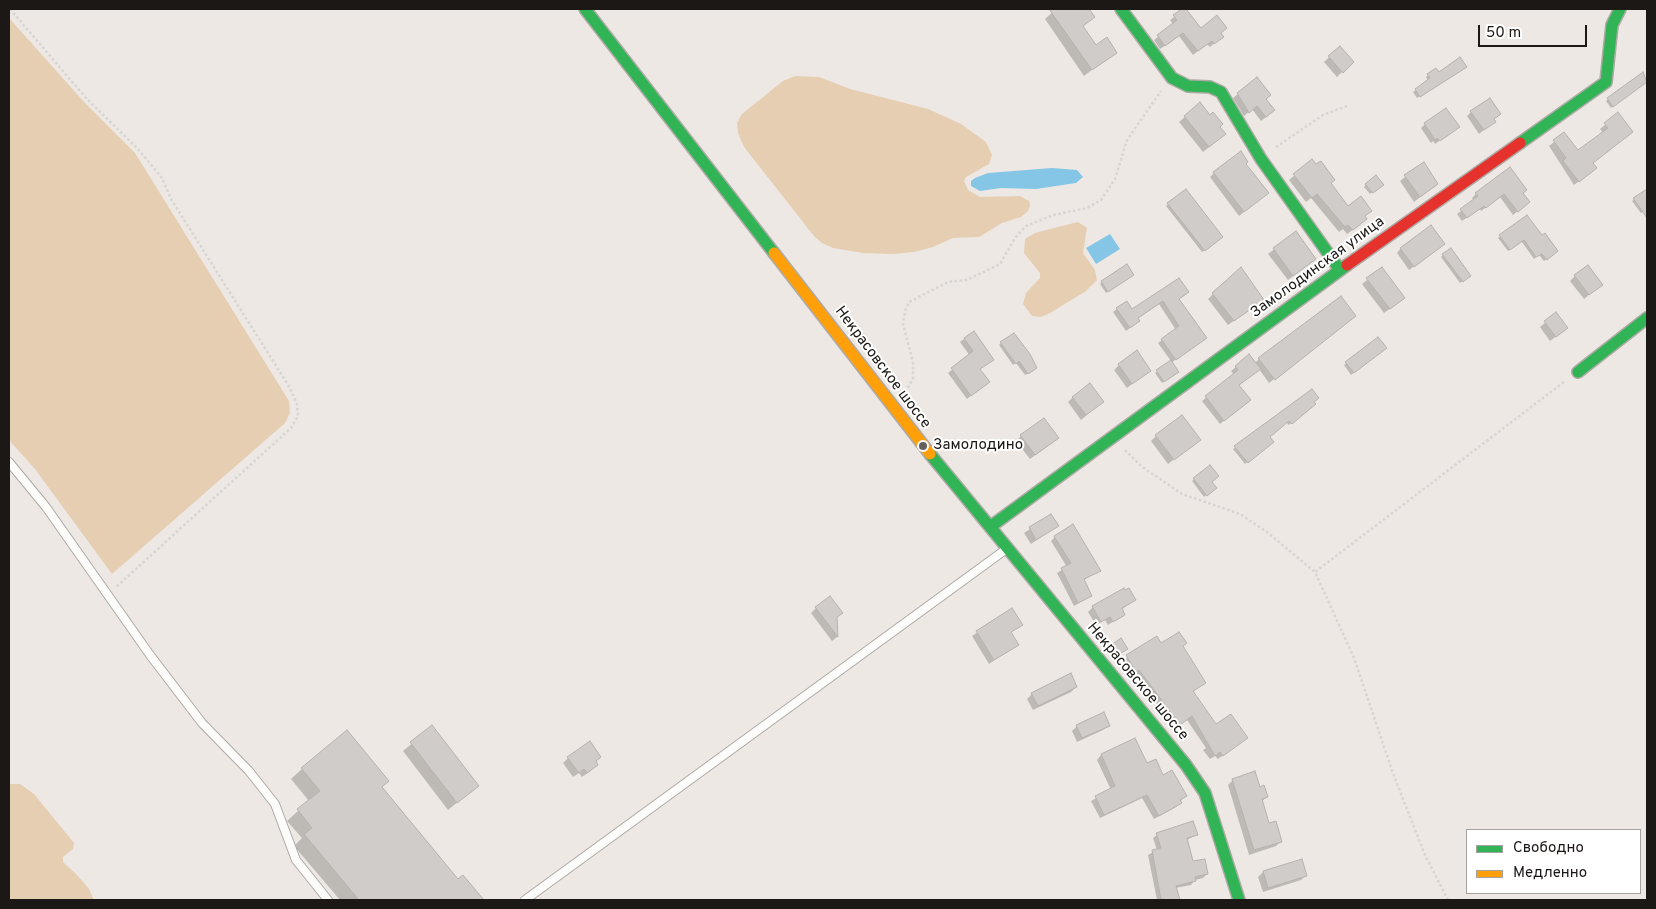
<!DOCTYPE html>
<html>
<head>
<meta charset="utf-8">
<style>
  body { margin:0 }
  #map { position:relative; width:1656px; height:909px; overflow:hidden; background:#ede8e3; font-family:Overpass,sans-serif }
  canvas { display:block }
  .frame { position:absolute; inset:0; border:10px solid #1b1815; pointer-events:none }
  .legend { position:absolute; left:1466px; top:829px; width:175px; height:65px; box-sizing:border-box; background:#fff; border:1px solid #a4a3a1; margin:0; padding:6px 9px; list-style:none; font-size:15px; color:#1b1815 }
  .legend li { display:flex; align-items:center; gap:10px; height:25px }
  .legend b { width:25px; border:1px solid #a4a3a1 }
  .scale { position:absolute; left:1478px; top:25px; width:109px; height:22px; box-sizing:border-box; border:2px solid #1b1815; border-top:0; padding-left:6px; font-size:15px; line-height:18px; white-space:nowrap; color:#1b1815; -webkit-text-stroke:4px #fff; paint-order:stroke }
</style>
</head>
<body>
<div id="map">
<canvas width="1656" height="909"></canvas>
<div class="frame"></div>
<ul class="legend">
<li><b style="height:6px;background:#30b455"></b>Свободно</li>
<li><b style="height:6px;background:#ff9f0a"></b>Медленно</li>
</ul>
<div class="scale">50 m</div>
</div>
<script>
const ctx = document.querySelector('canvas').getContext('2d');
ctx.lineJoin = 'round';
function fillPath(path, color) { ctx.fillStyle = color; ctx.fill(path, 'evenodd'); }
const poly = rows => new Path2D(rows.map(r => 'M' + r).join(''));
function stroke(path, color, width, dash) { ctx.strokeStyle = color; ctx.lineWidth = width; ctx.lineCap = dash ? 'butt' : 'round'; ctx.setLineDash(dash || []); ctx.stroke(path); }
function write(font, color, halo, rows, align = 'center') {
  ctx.font = font + ' Overpass,sans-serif'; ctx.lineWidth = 4; ctx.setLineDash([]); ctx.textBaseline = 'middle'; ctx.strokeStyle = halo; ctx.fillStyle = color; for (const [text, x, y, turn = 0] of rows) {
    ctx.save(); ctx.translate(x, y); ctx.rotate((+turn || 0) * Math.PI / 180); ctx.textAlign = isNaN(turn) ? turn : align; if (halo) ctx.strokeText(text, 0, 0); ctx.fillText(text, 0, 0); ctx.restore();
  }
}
const green = poly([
  [9,18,85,103,135,153,289,401,290,413,285,423,112,574,35,469,9,440],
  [795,76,819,77,850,89,928,109,961,124,986,142,992,155,989,164,966,177,964,181,968,190,980,197,1020,196,1029,201,1030,206,1028,211,1021,217,1002,223,979,237,953,238,933,247,914,252,893,254,863,253,833,248,822,243,814,236,744,147,738,133,737,123,742,114,783,81],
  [1078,222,1087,228,1083,253,1095,270,1097,280,1086,291,1050,313,1041,317,1032,316,1023,304,1026,293,1040,278,1040,273,1024,253,1025,239,1035,233],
  [9,784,20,784,34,794,74,843,73,849,63,857,63,862,77,875,89,889,94,900,9,900]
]);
const water = poly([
  [1052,168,1077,170,1083,177,1076,183,1036,189,1001,188,980,191,971,186,971,181,975,178,988,173],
  [1110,234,1120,249,1096,264,1086,248]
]);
const shadow = poly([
  [1056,9,1087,9,1093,17,1082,27,1095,47,1115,52,1084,76,1045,19],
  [1180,9,1184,9,1200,30,1220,33,1218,40,1210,47,1207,44,1193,55,1179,36,1160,49,1154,40,1174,25,1170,20,1182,11],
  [1339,48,1352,62,1337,77,1324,62],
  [1463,69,1417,98,1413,92,1428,81,1426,77,1428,75],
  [1642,74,1647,80,1645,82,1611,108,1606,101],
  [1238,94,1265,99,1269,115,1261,121,1252,109,1244,116,1233,98],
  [1200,104,1218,127,1219,139,1203,152,1179,122],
  [1471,112,1493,119,1494,122,1479,134,1467,116],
  [1618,114,1632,132,1592,163,1596,168,1574,185,1549,146,1564,134,1577,152,1603,133,1600,129],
  [1425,124,1458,127,1435,144,1433,141,1431,143,1421,128],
  [1312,161,1348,207,1364,217,1361,224,1347,234,1343,229,1339,232,1311,198,1306,202,1289,180],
  [1423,163,1437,184,1414,202,1400,181],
  [1244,164,1263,197,1239,216,1210,177,1214,173],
  [1510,169,1522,193,1524,206,1513,215,1500,197,1481,211,1480,209,1462,221,1457,214,1474,201,1472,198,1476,194],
  [1366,184,1380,187,1370,194,1364,187],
  [1644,192,1647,197,1647,209,1641,213,1632,201],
  [1168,204,1219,239,1202,252,1166,206],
  [1526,217,1555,253,1544,261,1539,255,1534,259,1522,242,1508,251,1498,238],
  [1296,232,1309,264,1288,280,1268,254],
  [1444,244,1409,270,1397,253,1401,248],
  [1443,255,1467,278,1460,283,1441,257],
  [1381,269,1398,303,1384,313,1362,284],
  [1575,276,1596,289,1584,299,1570,281],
  [1130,277,1106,293,1100,284,1102,282],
  [1188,292,1178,300,1202,341,1171,363,1175,374,1162,383,1155,373,1171,361,1158,343,1176,330,1159,304,1137,319,1135,324,1126,331,1113,312,1117,309,1131,310],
  [1213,294,1263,300,1228,325,1208,299],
  [1556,314,1561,333,1550,341,1540,327],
  [1349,321,1269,383,1259,369,1238,386,1245,404,1220,424,1202,401,1234,375,1231,371,1249,356,1255,363,1259,359],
  [964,339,988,364,979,369,984,385,967,399,948,373,970,356,960,342],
  [1378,339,1383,350,1351,375,1344,365],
  [1001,343,1034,370,1025,375,1016,363,1013,365,999,345],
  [1119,365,1150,370,1127,388,1114,370],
  [1312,391,1317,398,1289,425,1286,422,1268,437,1270,444,1245,464,1233,449],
  [1073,397,1102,402,1081,420,1068,402],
  [1021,436,1052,443,1030,459,1016,441],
  [1156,436,1199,440,1168,464,1151,441],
  [1194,479,1211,482,1215,488,1204,497,1192,481],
  [1051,515,1057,526,1031,544,1024,533],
  [1055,537,1099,571,1084,580,1091,596,1074,606,1057,573,1067,567,1051,541],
  [1125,592,1135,600,1121,610,1124,614,1108,625,1105,620,1096,625,1088,612,1093,607],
  [816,608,836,618,837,637,832,641,811,613],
  [1012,609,1022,625,1010,633,1017,645,989,664,972,636],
  [1156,638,1160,645,1182,646,1204,683,1193,692,1216,726,1242,742,1218,759,1215,756,1210,759,1203,750,1206,748,1187,720,1175,728,1134,673,1131,675,1122,661],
  [1111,647,1124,651,1114,657,1109,649],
  [1076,687,1071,692,1033,710,1027,699,1032,694],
  [1108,725,1103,730,1077,742,1072,731,1077,726],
  [432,727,477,786,448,810,403,751],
  [1135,740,1146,764,1185,796,1176,807,1154,819,1142,798,1100,818,1091,801,1111,790,1097,760,1101,755],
  [568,758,595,762,592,770,582,777,579,773,573,777,563,763],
  [302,769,381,788,458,881,463,877,482,900,340,900,294,846,302,838,287,821,309,801,291,779],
  [1233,780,1259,788,1267,797,1261,802,1268,825,1281,841,1276,846,1249,855,1228,785],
  [1157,835,1196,835,1187,840,1192,863,1207,874,1203,878,1195,880,1191,885,1176,888,1179,900,1157,900,1148,855,1157,850,1153,838],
  [1301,860,1306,875,1301,880,1263,892,1258,877,1263,872]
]);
const building = poly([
  [1049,9,1089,9,1095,17,1083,26,1096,45,1107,37,1117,53,1092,70,1049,9],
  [1182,9,1186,9,1201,28,1217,15,1227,28,1221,33,1224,37,1214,44,1212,41,1198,51,1183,33,1165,46,1157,35,1177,20,1173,15,1182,9],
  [1340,46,1354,62,1343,73,1328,56,1340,46],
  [1460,57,1467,67,1420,97,1415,89,1430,78,1427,74,1436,68,1439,72,1460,57],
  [1643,72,1647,82,1613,107,1607,98,1643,72],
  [1257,77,1271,95,1266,99,1275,110,1266,117,1257,106,1249,113,1237,93,1257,77],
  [1490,98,1501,114,1494,119,1496,122,1484,130,1470,111,1490,98],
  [1200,102,1210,115,1213,112,1223,124,1220,127,1226,134,1209,147,1184,116,1200,102],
  [1446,108,1460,127,1440,141,1437,138,1435,140,1424,123,1446,108],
  [1618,112,1633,132,1593,163,1597,168,1579,182,1563,161,1566,158,1553,140,1564,132,1578,150,1608,128,1604,123,1618,112],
  [1241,151,1248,162,1246,164,1269,193,1244,212,1213,172,1241,151],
  [1312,159,1316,164,1321,161,1335,180,1331,183,1348,206,1361,196,1372,211,1365,216,1367,219,1353,230,1348,225,1345,227,1317,194,1312,198,1293,174,1312,159],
  [1424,162,1438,184,1420,197,1404,175,1424,162],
  [1510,167,1527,190,1523,193,1530,202,1518,212,1504,194,1486,208,1484,206,1467,218,1460,209,1478,196,1475,193,1510,167],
  [1376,175,1384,185,1373,193,1365,184,1376,175],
  [1186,189,1223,237,1205,251,1167,203,1186,189],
  [1647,189,1647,218,1633,198,1647,189],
  [1527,215,1542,235,1545,233,1558,251,1547,260,1542,254,1536,257,1524,240,1510,250,1499,235,1527,215],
  [1431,225,1445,244,1414,267,1400,248,1431,225],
  [1296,231,1316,259,1293,276,1273,248,1296,231],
  [1451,248,1471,276,1463,282,1442,254,1451,248],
  [1127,264,1134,275,1108,292,1101,281,1127,264],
  [1588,265,1603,285,1589,295,1574,275,1588,265],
  [1241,267,1264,300,1234,321,1212,293,1241,267],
  [1382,267,1405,298,1390,309,1366,278,1382,267],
  [1179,278,1189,292,1179,299,1207,338,1176,360,1161,339,1179,326,1163,301,1138,318,1140,321,1130,328,1116,308,1127,301,1132,309,1179,278],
  [1341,296,1356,316,1275,380,1258,358,1341,296],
  [1556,312,1568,328,1556,337,1544,321,1556,312],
  [974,331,994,360,980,369,990,382,971,396,951,368,973,351,964,338,974,331],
  [1014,333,1030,354,1037,368,1028,374,1019,361,1016,364,1000,342,1014,333],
  [1378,337,1387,348,1354,373,1345,362,1378,337],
  [1137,350,1151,371,1132,384,1118,364,1137,350],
  [1249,354,1261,369,1239,385,1251,400,1224,421,1205,396,1238,370,1235,366,1249,354],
  [1171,360,1179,372,1164,382,1156,370,1171,360],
  [1090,383,1104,402,1086,415,1072,397,1090,383],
  [1312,389,1319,398,1314,402,1316,404,1292,424,1289,421,1270,437,1274,442,1248,463,1234,446,1312,389],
  [1182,415,1201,440,1174,460,1155,435,1182,415],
  [1044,418,1059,438,1035,455,1020,435,1044,418],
  [1210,465,1219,476,1212,482,1217,488,1207,496,1193,478,1210,465],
  [1051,514,1059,526,1036,540,1029,527,1051,514],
  [1073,524,1101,571,1084,579,1092,596,1078,603,1061,568,1071,563,1054,536,1073,524],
  [1124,588,1125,590,1129,588,1136,600,1122,608,1125,615,1113,622,1110,617,1101,622,1092,606,1124,588],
  [830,596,843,613,837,617,838,637,815,607,830,596],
  [1012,608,1023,625,1011,632,1019,645,994,660,976,631,1012,608],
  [1179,632,1187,643,1183,646,1206,683,1193,691,1216,724,1231,714,1248,738,1223,756,1220,752,1215,756,1192,716,1180,725,1139,670,1136,672,1126,655,1157,636,1161,643,1179,632],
  [1121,638,1128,649,1116,656,1110,646,1121,638],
  [1071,673,1077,687,1038,706,1031,693,1071,673],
  [1104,712,1110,726,1082,738,1076,725,1104,712],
  [432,725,479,786,457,803,410,742,432,725],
  [347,730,389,781,382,787,458,879,463,875,484,900,359,900,304,834,312,828,297,809,320,791,301,768,347,730],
  [1135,738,1147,763,1156,759,1163,775,1172,770,1187,796,1180,800,1182,803,1159,816,1147,795,1104,815,1095,796,1115,786,1101,754,1135,738],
  [590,741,601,757,596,761,598,765,587,773,584,769,579,773,567,757,590,741],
  [1255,771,1260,787,1264,785,1268,797,1262,799,1269,823,1276,821,1282,842,1254,850,1232,779,1255,771],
  [1193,821,1198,835,1187,838,1193,861,1205,859,1208,874,1195,877,1196,881,1176,886,1180,900,1161,900,1152,850,1161,848,1156,833,1193,821],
  [1302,859,1307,876,1268,888,1263,871,1302,859]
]);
const path = poly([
  [10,9,86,98,138,149,162,178,171,199,290,388,297,404,298,416,291,428,115,588],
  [1276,147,1323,115,1347,106],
  [905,392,913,379,913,362,903,324,905,311,909,302,948,282,967,280,1000,264,1015,238,1026,226,1053,215,1087,208,1101,200,1115,179,1127,140,1161,91],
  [1125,450,1141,466,1182,494,1240,514,1267,532,1315,572],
  [1448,900,1425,855,1394,776,1354,658,1315,572,1564,382]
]);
const lane = poly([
  [9,462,46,507,150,655,202,723,249,771,275,804,296,860,328,900],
  [525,900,1005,550]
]);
const fast = poly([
  [585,9,774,253],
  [1121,9,1172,78,1188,86,1210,87,1221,92,1261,159,1340,270],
  [1520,143,1606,82,1612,25,1620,9],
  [1578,372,1647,318],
  [930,454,1186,765,1205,793,1239,900],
  [990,527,1347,265]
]);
const slow = poly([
  [774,253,930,454]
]);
const jam = poly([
  [1347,265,1520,143]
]);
const markers = [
  [923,446,5,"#64615d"]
];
const streetNames = [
  ["Замолодинская улица",1318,268,-36],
  ["Некрасовское шоссе",882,368,53],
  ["Некрасовское шоссе",1137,682,50]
];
const poiNames = [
  ["Замолодино",933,446]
];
fillPath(green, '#e5ceb2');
fillPath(water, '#85c6e6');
fillPath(shadow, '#0003');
fillPath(building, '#d0ccc9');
stroke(building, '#b5b2ae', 1);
stroke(lane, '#aeaaa6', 10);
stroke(fast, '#aeaaa6', 14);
stroke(slow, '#aeaaa6', 14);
stroke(jam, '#aeaaa6', 14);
stroke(path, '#d6d5d4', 2.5, [2.5, 2.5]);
stroke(lane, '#fcfcfb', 8);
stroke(fast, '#30b455', 11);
stroke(slow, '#ff9f0a', 11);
stroke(jam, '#e5322d', 11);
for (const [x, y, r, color] of markers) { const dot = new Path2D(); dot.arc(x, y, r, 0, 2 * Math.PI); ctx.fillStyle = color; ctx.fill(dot); stroke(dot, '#fff', 2); }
write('15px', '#1b1815', '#fff', streetNames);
write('15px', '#1b1815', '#fff', poiNames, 'left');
</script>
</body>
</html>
